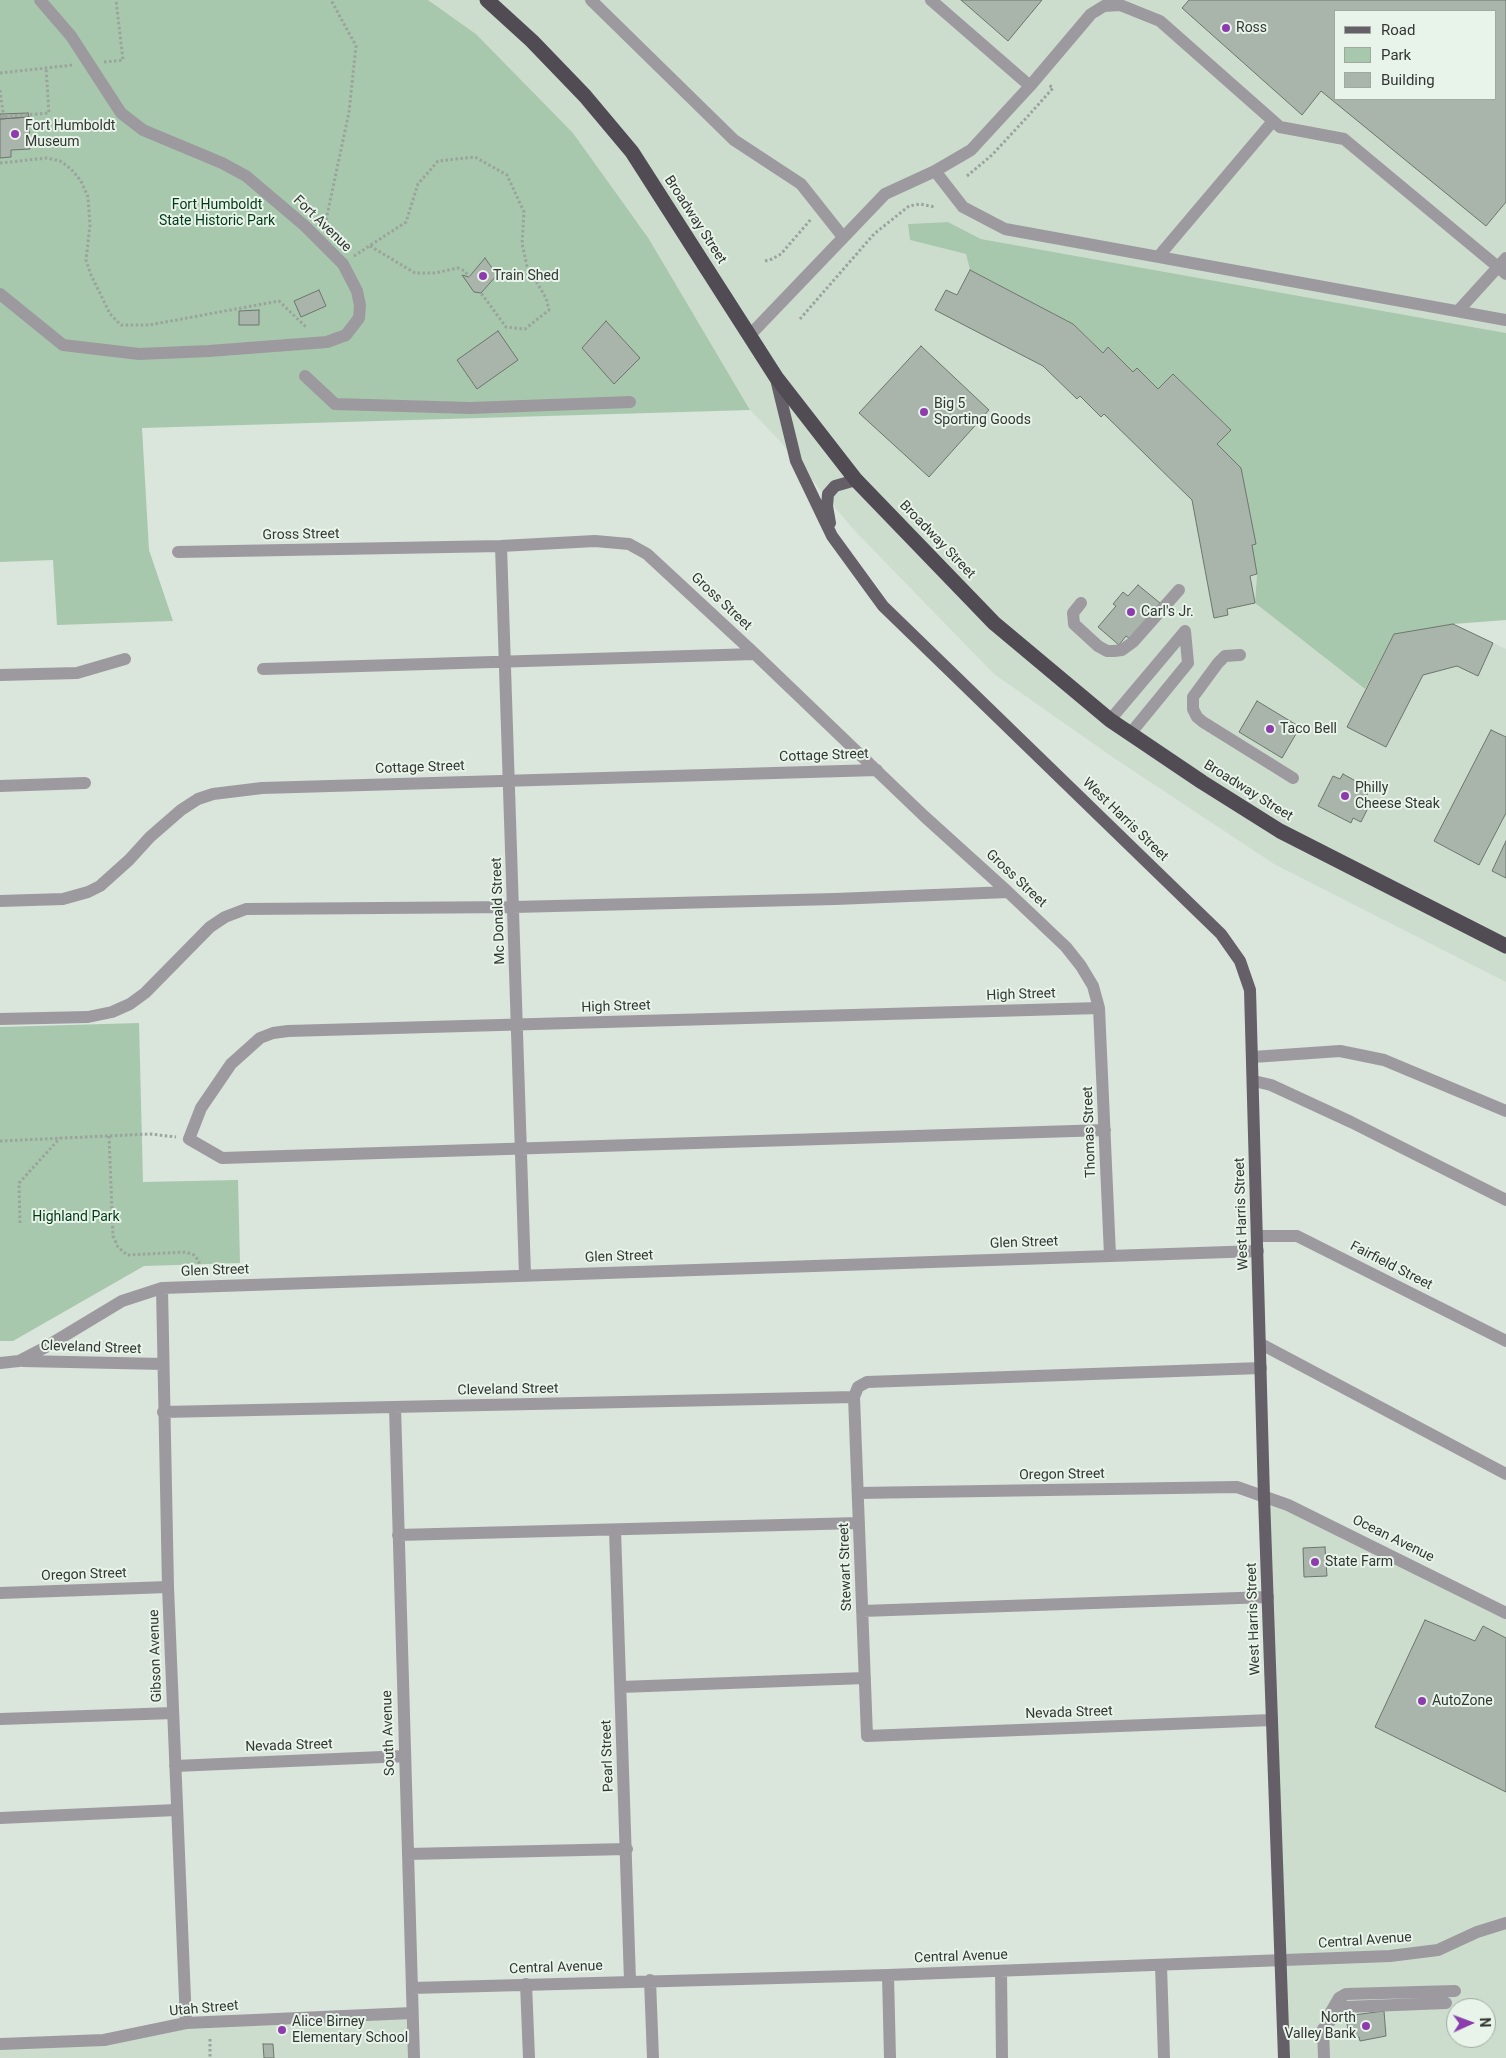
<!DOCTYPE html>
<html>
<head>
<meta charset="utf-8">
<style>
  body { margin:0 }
  #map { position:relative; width:1506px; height:2058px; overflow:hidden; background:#dae5dc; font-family:Roboto,sans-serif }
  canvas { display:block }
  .legend { position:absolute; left:1334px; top:10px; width:162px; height:90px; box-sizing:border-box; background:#e8f3e9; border:1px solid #a0a8a0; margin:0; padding:6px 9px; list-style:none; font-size:15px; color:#333733 }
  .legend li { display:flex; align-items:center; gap:10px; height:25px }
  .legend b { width:25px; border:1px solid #a0a8a0 }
  .north { position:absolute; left:1446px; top:1998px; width:50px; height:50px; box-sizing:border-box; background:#e8f3e9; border:1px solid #a0a8a0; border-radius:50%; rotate:88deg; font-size:14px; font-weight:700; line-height:20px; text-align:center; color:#333733 }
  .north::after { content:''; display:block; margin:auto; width:18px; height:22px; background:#8c3cac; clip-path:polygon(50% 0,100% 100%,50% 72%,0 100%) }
</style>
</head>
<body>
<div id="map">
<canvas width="1506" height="2058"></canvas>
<ul class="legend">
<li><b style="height:6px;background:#655f68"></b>Road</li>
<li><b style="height:14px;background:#a8c8ad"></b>Park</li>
<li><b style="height:14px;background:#a9b4ab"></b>Building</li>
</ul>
<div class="north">N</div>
</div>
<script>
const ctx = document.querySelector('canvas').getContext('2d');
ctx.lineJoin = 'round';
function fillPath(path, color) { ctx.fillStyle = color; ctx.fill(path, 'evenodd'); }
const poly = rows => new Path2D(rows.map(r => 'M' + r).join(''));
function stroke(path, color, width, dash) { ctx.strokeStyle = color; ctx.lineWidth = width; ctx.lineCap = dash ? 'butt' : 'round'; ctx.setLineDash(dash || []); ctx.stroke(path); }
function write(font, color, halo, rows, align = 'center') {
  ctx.font = font + ' Roboto,sans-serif'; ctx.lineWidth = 4; ctx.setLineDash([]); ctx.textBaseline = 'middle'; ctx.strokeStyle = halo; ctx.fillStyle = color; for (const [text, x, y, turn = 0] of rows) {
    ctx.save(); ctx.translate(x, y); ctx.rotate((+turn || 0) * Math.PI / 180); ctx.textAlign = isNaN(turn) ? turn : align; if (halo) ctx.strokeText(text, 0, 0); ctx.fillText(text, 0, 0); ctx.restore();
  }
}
const built = poly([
  [428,0,1506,0,1506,333,981,239,948,222,908,224,910,240,966,254,970,270,1073,324,1103,353,1108,347,1135,367,1158,389,1173,374,1231,430,1217,444,1241,468,1256,544,1257,574,1255,603,1361,686,1394,634,1453,624,1506,649,1506,982,1274,864,1111,756,994,674,853,529,778,439,750,410,649,239,573,133,476,34],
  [1335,11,1495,11,1495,99,1335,99],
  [1264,1497,1506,1613,1506,2058,1284,2058],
  [1456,2008,1486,2008,1486,2038,1456,2038],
  [412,2013,414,2058,0,2058,0,2044,104,2040,186,2023]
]);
const green = poly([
  [0,0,428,0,476,34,573,133,649,239,750,410,142,428,149,550,173,621,57,625,53,560,0,562],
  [948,222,981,239,1506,333,1506,620,1453,624,1394,634,1365,689,1255,603,1257,574,1252,545,1255,544,1241,468,1217,444,1231,430,1173,374,1158,389,1137,368,1133,372,1109,348,1103,353,1073,324,970,270,966,254,910,240,908,224],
  [139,1023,143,1182,238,1180,240,1263,144,1266,13,1341,0,1341,0,1027]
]);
const building = poly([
  [961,0,1042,0,1008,41,961,0],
  [1189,0,1506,0,1506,202,1486,226,1321,91,1302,115,1182,8,1189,0],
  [1335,11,1495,11,1495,99,1335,99,1335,11],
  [28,113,29,117,0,119,0,114,28,113],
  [29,117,30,149,11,150,11,157,0,158,0,119,29,117],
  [485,258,497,275,481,293,474,292,462,275,469,277,485,258],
  [970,270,1073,324,1103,353,1108,347,1133,372,1137,368,1158,389,1173,374,1231,430,1217,444,1241,468,1256,544,1252,545,1257,574,1250,576,1255,603,1227,609,1228,615,1214,618,1192,500,1104,414,1101,417,1080,396,1077,399,1043,366,935,310,946,290,957,295,970,270],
  [319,290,326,306,301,317,294,301,319,290],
  [259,310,259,325,239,325,239,311,259,310],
  [606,321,640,358,614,384,582,348,606,321],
  [498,331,518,360,477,389,457,360,498,331],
  [921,346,989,410,929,477,859,413,921,346],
  [1138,585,1160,603,1130,639,1126,636,1119,645,1098,627,1116,606,1113,604,1123,592,1128,596,1138,585],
  [1453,624,1493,643,1478,676,1457,666,1423,675,1386,747,1347,727,1394,634,1453,624],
  [1257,701,1300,727,1282,758,1239,732,1257,701],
  [1491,730,1506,737,1506,813,1479,865,1434,841,1491,730],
  [1343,774,1370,789,1363,803,1369,806,1361,822,1353,818,1351,823,1318,806,1333,776,1340,779,1343,774],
  [1506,841,1506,878,1492,871,1506,841],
  [1325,1547,1327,1576,1304,1577,1303,1548,1325,1547],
  [1425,1620,1475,1641,1483,1626,1506,1638,1506,1792,1375,1727,1425,1620],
  [1384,2011,1386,2036,1360,2041,1359,2037,1349,2038,1346,2016,1384,2011],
  [263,2044,273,2044,274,2058,264,2058,263,2044]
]);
const path = poly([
  [104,62,123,60,116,0],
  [0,73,73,65],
  [0,90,4,119],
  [0,117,49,113,46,68],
  [0,163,47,158,60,161,71,169,81,181,88,197,90,225,86,260,91,275,110,314,121,325,149,325,279,301,307,328],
  [967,176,992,155,1029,115,1053,88,1049,85],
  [325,225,349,112,356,46,331,0],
  [370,246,415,273,435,273,458,268,465,271,469,277],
  [354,256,406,222,418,184,438,161,475,157,507,175,524,212,522,244,527,266,546,298,549,310,525,329,506,327,481,293],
  [765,261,772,259,781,254,812,218],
  [800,319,874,234,909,206,920,204,935,207],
  [109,1136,113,1236,118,1247,127,1255,186,1252,194,1255,199,1261,199,1272],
  [0,1141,150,1134,176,1137],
  [20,1223,19,1183,60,1138],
  [210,2039,210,2058]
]);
const minor = poly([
  [591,0,734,140,801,184,843,237],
  [931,0,1030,86],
  [935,171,963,207,1005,229,1506,320],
  [1158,257,1273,121],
  [0,294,63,345,139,354,209,351,327,342,346,335,359,318,360,305,357,291,343,264,305,226,246,176,222,163,143,130,121,113,71,36,40,0],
  [1458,311,1498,267,1506,274],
  [749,336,885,194,935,171,971,150,1030,86,1091,14,1104,6,1120,5,1160,21,1280,127,1344,139,1498,267,1506,258],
  [305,376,335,404,470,408,630,402],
  [501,546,525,1275],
  [178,552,501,546,595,541,629,544,647,554,755,654,924,816,1008,892,1066,947,1081,966,1093,986,1099,1008,1110,1255],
  [1081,603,1073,613,1074,624,1098,646,1107,651,1114,651,1122,650,1133,642,1179,590],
  [1240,655,1225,656,1218,663,1193,697,1193,709,1197,717,1203,722,1293,778],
  [263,669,755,654],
  [0,675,77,673,125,659],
  [1110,720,1185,631],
  [1130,734,1188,663,1185,631],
  [0,786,85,783],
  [0,901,63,899,88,892,100,886,129,860,150,837,181,810,198,799,213,794,262,788,877,770],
  [1099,1008,288,1031,273,1033,260,1038,231,1064,201,1108,189,1139,222,1158,1105,1130],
  [0,1019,88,1017,112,1012,130,1004,145,993,210,927,225,917,246,909,514,907,835,899,1008,892],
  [1253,1057,1340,1051,1384,1060,1506,1111],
  [1254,1081,1271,1085,1351,1122,1506,1200],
  [1258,1236,1297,1236,1506,1341],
  [162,1288,168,1587,186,2023],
  [1261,1344,1506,1474],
  [23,1361,163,1364],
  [0,1363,19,1361,44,1348,122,1301,162,1288,1258,1251],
  [1261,1368,867,1382,858,1387,854,1397,867,1736,1272,1720],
  [395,1407,414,2058],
  [163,1412,854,1397],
  [858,1493,1237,1487,1288,1505,1506,1613],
  [615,1530,630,1981],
  [398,1535,859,1523],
  [0,1593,168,1587],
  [862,1611,1268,1597],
  [621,1687,865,1678],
  [0,1719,173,1713],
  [175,1766,405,1756],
  [0,1818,176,1810],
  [408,1854,627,1849],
  [1161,1965,1164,2058],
  [1001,1971,1002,2058],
  [888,1975,890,2058],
  [650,1980,653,2058],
  [526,1984,529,2058],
  [412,1988,888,1975,1390,1956,1438,1950,1477,1932,1506,1923],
  [1328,2017,1339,1998,1346,1994,1455,1991],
  [0,2044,104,2040,186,2023,412,2013],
  [1324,2058,1323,2029,1338,2012,1345,2007,1446,2003]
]);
const major = poly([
  [776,379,796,461,832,536,883,606,1221,934,1240,961,1250,990,1264,1497,1284,2058],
  [830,523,827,506,828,494,835,486,856,480]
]);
const highway = poly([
  [487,0,532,41,585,96,632,152,776,377,856,480,994,623,1110,720,1202,782,1280,831,1506,946]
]);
const markers = [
  [1226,28,5,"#8c3cac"],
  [15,134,5,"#8c3cac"],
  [483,276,5,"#8c3cac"],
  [924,412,5,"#8c3cac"],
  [1131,612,5,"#8c3cac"],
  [1270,729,5,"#8c3cac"],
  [1345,796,5,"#8c3cac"],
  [1315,1562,5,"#8c3cac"],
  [1422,1701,5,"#8c3cac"],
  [1366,2026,5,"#8c3cac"],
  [282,2030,5,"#8c3cac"]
];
const poiNames = [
  ["Ross",1236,28],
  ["Fort Humboldt",25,126],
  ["Museum",25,142],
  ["Train Shed",493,276],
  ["Big 5",934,404],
  ["Sporting Goods",934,420],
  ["Carl's Jr.",1141,612],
  ["Taco Bell",1280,729],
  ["Philly",1355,788],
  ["Cheese Steak",1355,804],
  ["State Farm",1325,1562],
  ["AutoZone",1432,1701],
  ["North",1356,2018,"right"],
  ["Valley Bank",1356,2034,"right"],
  ["Alice Birney",292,2022],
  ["Elementary School",292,2038]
];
const parkNames = [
  ["Fort Humboldt",217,205],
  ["State Historic Park",217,221],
  ["Highland Park",76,1217]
];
const streetNames = [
  ["Broadway Street",695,220,57],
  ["Fort Avenue",322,224,44],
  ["Gross Street",301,535,-1],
  ["Broadway Street",937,540,46],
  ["Gross Street",721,602,43],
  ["Cottage Street",824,756,-2],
  ["Cottage Street",420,768,-2],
  ["Broadway Street",1248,791,32],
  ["West Harris Street",1125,820,44],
  ["Gross Street",1016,879,43],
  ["Mc Donald Street",499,911,-92],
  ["High Street",1021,995,-2],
  ["High Street",616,1007,-2],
  ["Thomas Street",1090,1132,-92],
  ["West Harris Street",1242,1214,-92],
  ["Glen Street",1024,1243,-2],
  ["Glen Street",619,1257,-2],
  ["Fairfield Street",1391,1266,27],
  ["Glen Street",215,1271,-2],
  ["Cleveland Street",91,1348,2],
  ["Cleveland Street",508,1390,-1],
  ["Oregon Street",1062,1475,-1],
  ["Ocean Avenue",1393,1539,26],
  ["Stewart Street",846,1567,-92],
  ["Oregon Street",84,1575,-2],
  ["West Harris Street",1254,1619,-92],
  ["Gibson Avenue",156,1656,-92],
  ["Nevada Street",1069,1713,-2],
  ["South Avenue",389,1733,-92],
  ["Nevada Street",289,1746,-2],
  ["Pearl Street",608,1756,-92],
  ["Central Avenue",1365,1941,-4],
  ["Central Avenue",961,1957,-2],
  ["Central Avenue",556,1968,-2],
  ["Utah Street",204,2009,-5]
];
fillPath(built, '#ccddce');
fillPath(green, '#a8c8ad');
fillPath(building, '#a9b4ab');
stroke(building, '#6c766d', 1);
stroke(path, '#9aa39c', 3, [2.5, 2.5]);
stroke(minor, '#9d9a9f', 12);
stroke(major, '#655f68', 12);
stroke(highway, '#514b54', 15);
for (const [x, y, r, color] of markers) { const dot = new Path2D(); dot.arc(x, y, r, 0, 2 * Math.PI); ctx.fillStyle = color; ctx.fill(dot); stroke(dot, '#e8f3e9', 2); }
write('14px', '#333733', '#e8f3e9', poiNames, 'left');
write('14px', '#013a16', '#e8f3e9', parkNames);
write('14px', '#333733', '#e8f3e9', streetNames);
</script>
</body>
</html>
